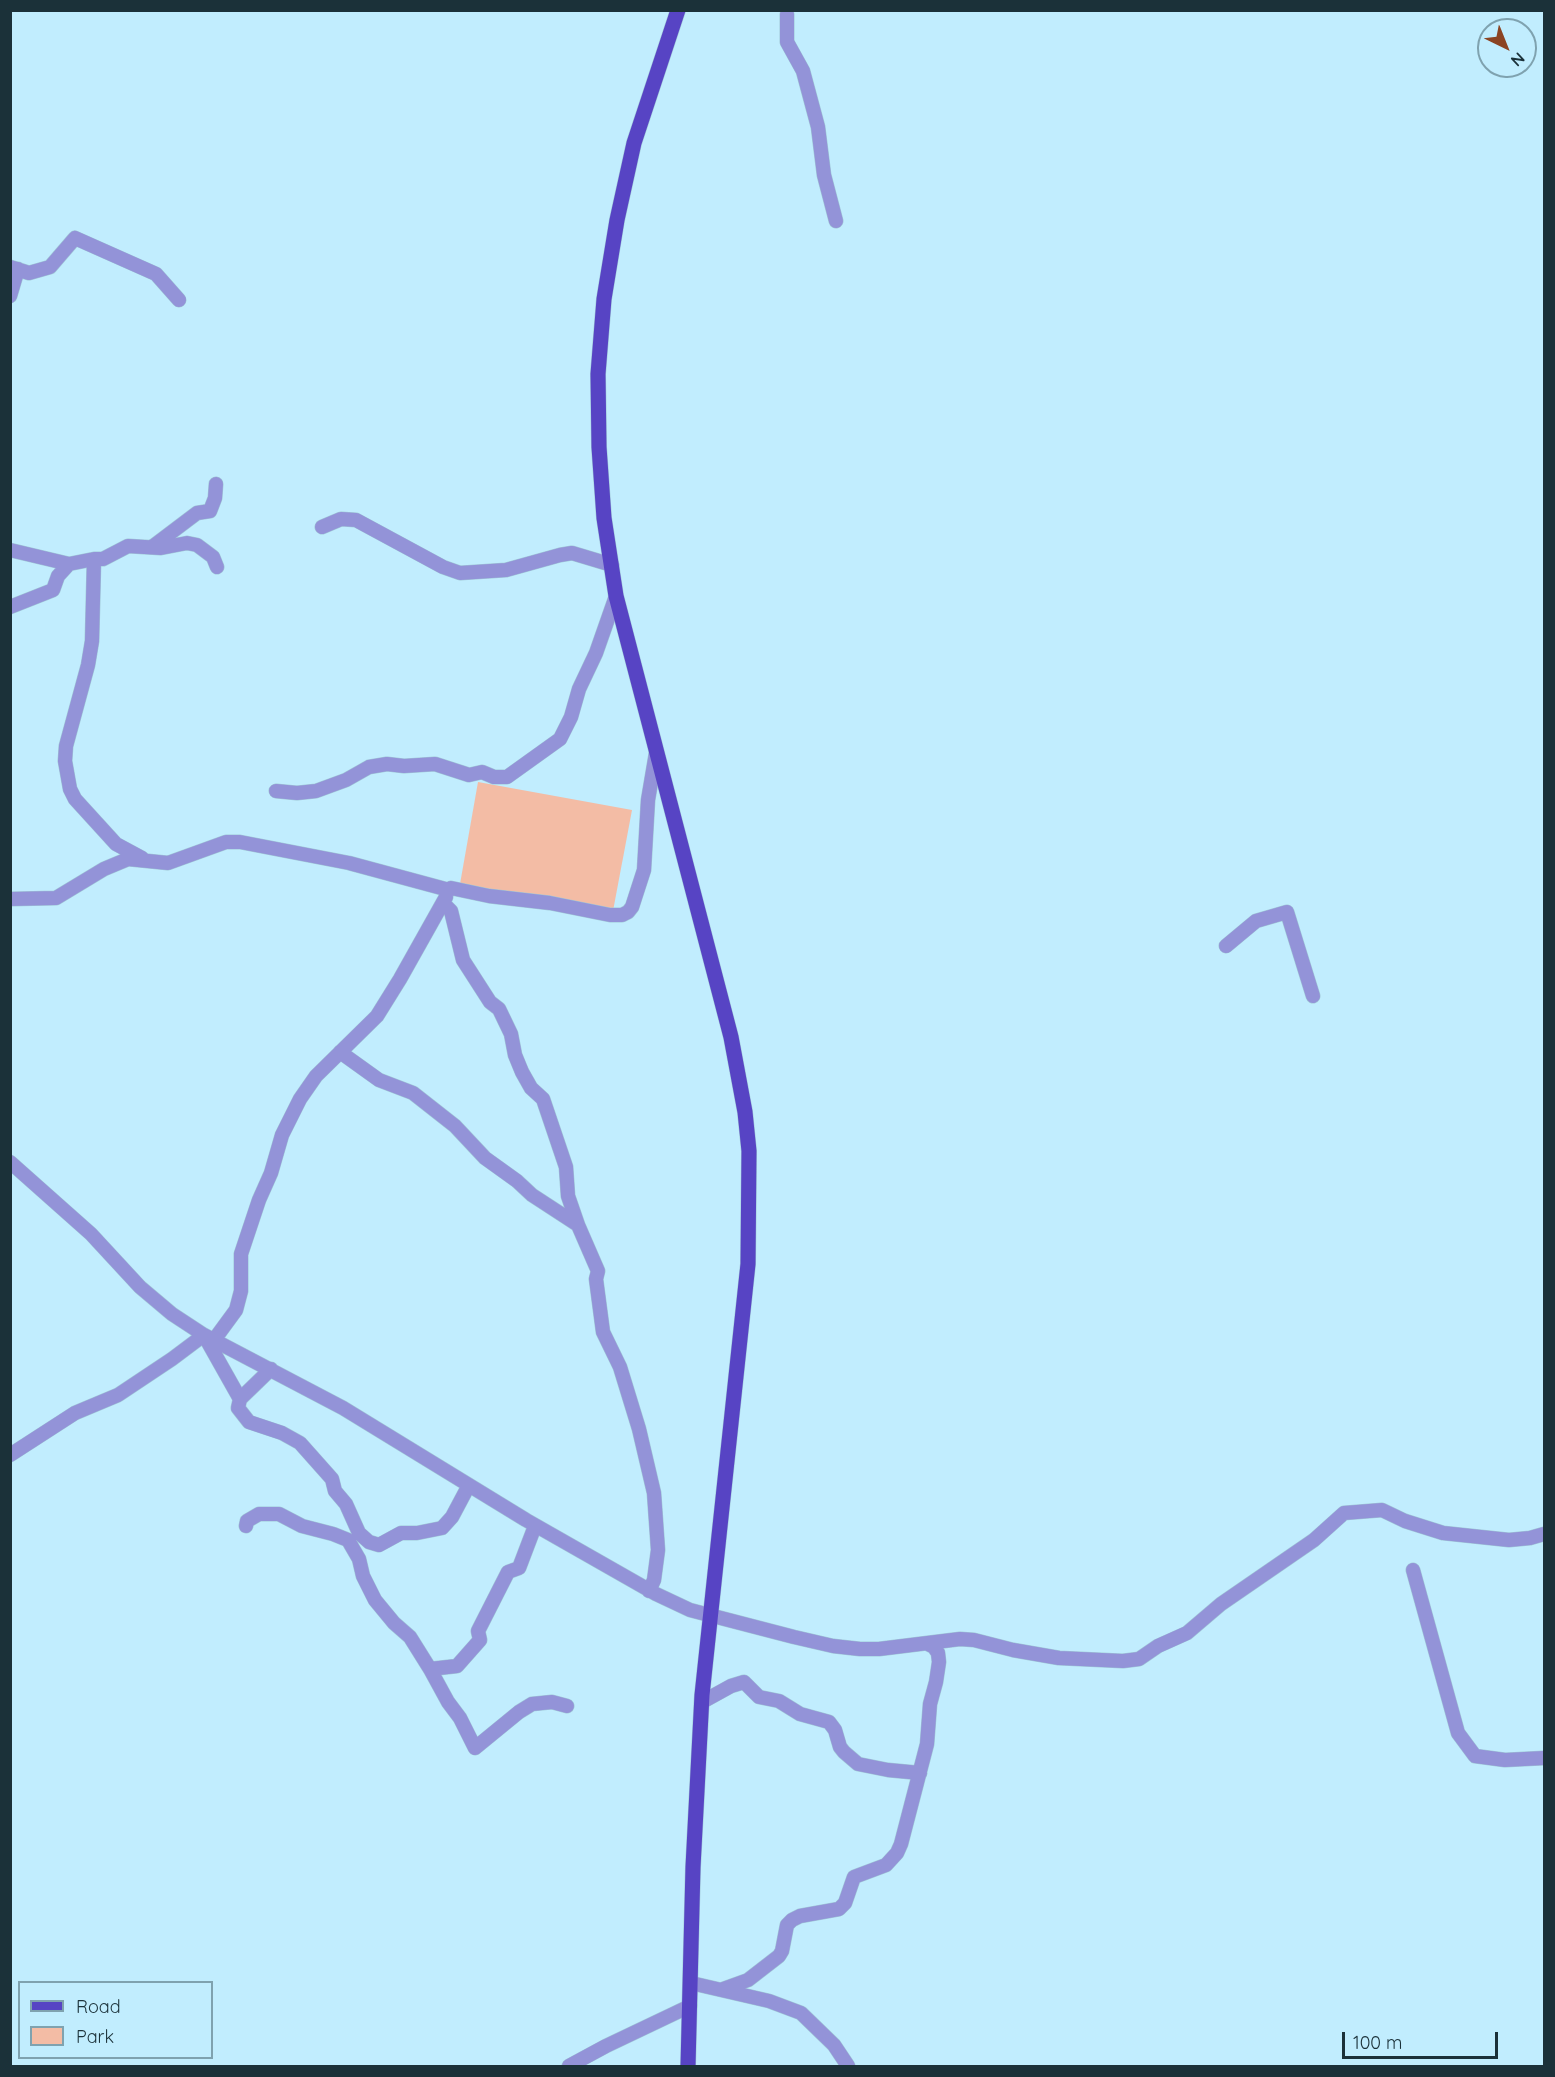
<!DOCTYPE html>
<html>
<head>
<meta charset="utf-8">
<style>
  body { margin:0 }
  #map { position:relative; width:1555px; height:2077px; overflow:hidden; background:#c1edfe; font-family:Quicksand,sans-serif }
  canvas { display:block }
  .frame { position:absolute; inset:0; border:12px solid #1b3139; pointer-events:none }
  .legend { position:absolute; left:18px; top:1981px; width:195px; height:78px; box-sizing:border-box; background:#c1edfe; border:2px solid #7fa2af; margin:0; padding:8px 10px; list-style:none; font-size:18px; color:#1b3139 }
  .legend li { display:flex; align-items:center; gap:12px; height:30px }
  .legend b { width:30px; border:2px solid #7fa2af }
  .north { position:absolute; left:1477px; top:18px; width:60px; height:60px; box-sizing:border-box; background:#c1edfe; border:2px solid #7fa2af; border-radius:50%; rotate:137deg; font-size:16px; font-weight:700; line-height:24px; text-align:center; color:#1b3139 }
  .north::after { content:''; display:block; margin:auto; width:21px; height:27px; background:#8b4423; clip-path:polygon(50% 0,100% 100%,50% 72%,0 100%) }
  .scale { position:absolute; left:1342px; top:2032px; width:156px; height:27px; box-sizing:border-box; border:3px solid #1b3139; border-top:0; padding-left:8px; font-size:18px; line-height:21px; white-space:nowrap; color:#1b3139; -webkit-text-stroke:4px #c1edfe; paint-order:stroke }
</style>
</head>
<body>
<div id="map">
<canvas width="1555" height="2077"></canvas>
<div class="frame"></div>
<ul class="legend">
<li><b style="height:8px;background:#5744c4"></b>Road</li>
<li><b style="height:16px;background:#f3bca5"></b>Park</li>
</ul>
<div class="north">N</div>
<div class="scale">100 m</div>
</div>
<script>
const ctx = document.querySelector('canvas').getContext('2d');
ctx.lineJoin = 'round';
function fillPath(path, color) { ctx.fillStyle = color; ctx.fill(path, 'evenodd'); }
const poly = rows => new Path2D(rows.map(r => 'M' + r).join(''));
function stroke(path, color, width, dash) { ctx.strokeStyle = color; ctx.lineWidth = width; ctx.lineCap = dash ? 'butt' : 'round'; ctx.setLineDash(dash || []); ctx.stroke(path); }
const green = poly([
  [478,782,632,810,613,911,460,884]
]);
const minor = poly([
  [787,14,787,42,803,71,818,127,824,175,836,221],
  [10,267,29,273,50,267,75,238,156,274,179,300],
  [10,296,18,269],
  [322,527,341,519,356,520,443,567,460,573,506,570,560,555,572,553,612,565],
  [152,547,197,513,210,511,215,498,216,484],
  [10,550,69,564,94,559,92,641,88,665,66,746,65,761,70,789,75,799,116,844,142,858],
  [94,559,103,559,128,546,161,548,187,543,197,545,213,557,217,567],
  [10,607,53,590,58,576,69,564],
  [276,791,297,793,316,791,346,780,369,767,387,764,404,766,435,764,469,775,482,772,494,777,507,777,560,739,571,717,579,689,596,653,616,596],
  [10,899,56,898,104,869,128,859,168,863,226,842,240,842,349,863,449,890,451,888,489,896,550,903,610,915,622,915,628,912,632,907,644,870,648,800,656,753],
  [444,904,451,911,463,960,490,1002,499,1009,511,1034,515,1055,522,1072,531,1088,543,1099,566,1167,568,1196,578,1225,598,1271,596,1279,603,1332,620,1367,639,1429,654,1493,658,1550,654,1580,649,1591],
  [1226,946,1256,921,1287,912,1313,996],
  [340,1052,379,1080,413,1093,455,1126,485,1158,517,1181,532,1195,578,1225],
  [10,1162,91,1234,140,1287,172,1314,204,1335,343,1408,526,1520,656,1594,690,1610,794,1637,833,1646,860,1649,879,1649,960,1639,974,1640,1013,1650,1059,1658,1123,1661,1139,1659,1158,1646,1187,1633,1221,1604,1314,1540,1344,1513,1382,1510,1405,1521,1443,1533,1509,1540,1530,1538,1544,1534],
  [214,1340,236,1310,241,1291,241,1254,259,1200,271,1173,282,1135,300,1099,316,1076,377,1016,400,979,446,897],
  [271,1369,240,1399,238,1408,249,1422,282,1433,300,1443,332,1479,335,1491,346,1504,359,1533,369,1542,379,1545,401,1533,417,1533,442,1528,452,1517,469,1485],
  [10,1455,75,1413,118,1395,172,1359,204,1335,240,1399],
  [246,1526,247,1521,259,1514,279,1514,302,1526,333,1534,348,1540,359,1559,363,1576,375,1600,394,1623,410,1637,430,1669,457,1666,480,1640,478,1631,508,1572,519,1568,535,1526],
  [1413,1570,1458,1733,1475,1756,1505,1760,1544,1758],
  [430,1669,448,1702,460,1718,475,1748,519,1712,532,1704,552,1702,567,1706],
  [702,1702,731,1686,744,1682,759,1697,779,1701,800,1714,829,1722,835,1730,840,1747,844,1752,858,1764,888,1770,920,1773],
  [691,1983,769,2001,801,2013,834,2045,848,2066],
  [723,1989,748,1980,779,1956,782,1951,787,1925,792,1920,800,1916,839,1909,845,1903,854,1877,886,1865,897,1853,901,1844,927,1744,930,1704,936,1682,939,1662,938,1653,934,1647,928,1644],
  [569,2066,606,2046,690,2006]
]);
const major = poly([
  [678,10,634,143,617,220,604,299,598,374,599,447,604,518,616,596,731,1037,745,1112,749,1151,748,1264,702,1695,693,1867,688,2066]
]);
fillPath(green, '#f3bca5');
stroke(minor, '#a0c7d7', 15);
stroke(major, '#a0c7d7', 16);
stroke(minor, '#9393d8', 14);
stroke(major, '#5744c4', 15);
</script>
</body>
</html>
